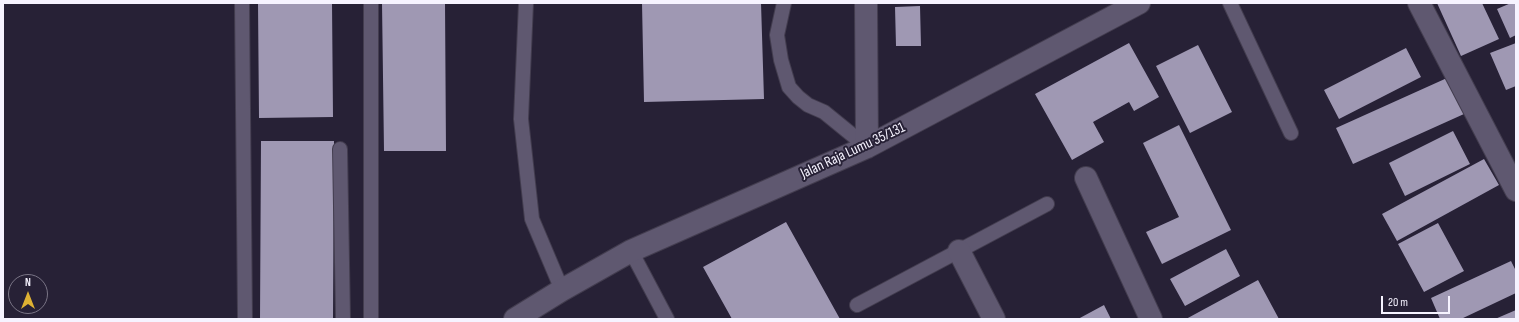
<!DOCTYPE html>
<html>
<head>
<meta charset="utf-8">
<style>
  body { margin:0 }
  #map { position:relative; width:1519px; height:322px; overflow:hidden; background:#272136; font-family:"Sofia Sans Condensed",sans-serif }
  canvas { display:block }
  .frame { position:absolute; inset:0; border:4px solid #f6f3ff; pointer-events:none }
  .north { position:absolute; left:8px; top:274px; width:40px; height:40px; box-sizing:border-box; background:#272136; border:1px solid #7a7586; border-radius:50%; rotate:0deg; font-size:11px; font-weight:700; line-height:16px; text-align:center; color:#f6f3ff }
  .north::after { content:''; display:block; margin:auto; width:14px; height:18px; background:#deb133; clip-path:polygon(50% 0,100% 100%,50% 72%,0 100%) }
  .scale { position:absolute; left:1381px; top:296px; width:69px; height:18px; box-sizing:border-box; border:2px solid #f6f3ff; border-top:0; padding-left:5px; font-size:12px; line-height:14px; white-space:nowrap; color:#f6f3ff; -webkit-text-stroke:3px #272136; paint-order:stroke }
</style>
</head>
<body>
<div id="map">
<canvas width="1519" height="322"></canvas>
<div class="frame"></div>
<div class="north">N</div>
<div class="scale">20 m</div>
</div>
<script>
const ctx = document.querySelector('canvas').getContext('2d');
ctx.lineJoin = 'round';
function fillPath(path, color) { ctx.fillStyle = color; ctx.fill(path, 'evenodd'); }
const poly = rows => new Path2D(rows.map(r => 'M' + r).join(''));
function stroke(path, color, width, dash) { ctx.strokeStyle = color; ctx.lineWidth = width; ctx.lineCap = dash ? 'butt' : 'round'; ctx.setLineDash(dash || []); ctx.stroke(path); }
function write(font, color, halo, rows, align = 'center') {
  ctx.font = font + ' "Sofia Sans Condensed",sans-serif'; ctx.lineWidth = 4; ctx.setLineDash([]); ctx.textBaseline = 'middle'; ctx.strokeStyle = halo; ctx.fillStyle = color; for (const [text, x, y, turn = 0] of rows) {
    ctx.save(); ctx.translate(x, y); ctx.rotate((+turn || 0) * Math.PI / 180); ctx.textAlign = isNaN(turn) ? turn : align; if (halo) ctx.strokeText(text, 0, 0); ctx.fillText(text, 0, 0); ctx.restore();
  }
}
const building = poly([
  [258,3,332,3,333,117,259,118],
  [382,3,445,3,446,151,384,151],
  [642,3,761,3,764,99,644,102],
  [1437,3,1482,3,1499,39,1461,56],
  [1511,3,1516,3,1516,35,1510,38,1497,9],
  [920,6,921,46,896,46,895,7],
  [1129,43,1159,97,1134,111,1129,102,1093,122,1104,142,1072,160,1035,94],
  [1516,43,1516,86,1506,90,1490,53],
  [1198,45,1232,112,1190,133,1156,66],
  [1406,48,1421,77,1339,119,1324,90],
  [1447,78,1464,114,1353,164,1336,128],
  [1179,125,1231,230,1162,264,1146,232,1179,217,1143,143],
  [1453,131,1470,164,1405,196,1389,163],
  [261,141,334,141,333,319,260,319],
  [1484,159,1499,185,1397,241,1382,214],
  [786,222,840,319,732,319,703,267],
  [1438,223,1464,271,1424,292,1398,244],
  [1226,249,1240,276,1185,306,1170,279],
  [1511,261,1516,271,1516,293,1461,319,1440,319,1431,298],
  [1258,280,1279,319,1186,319],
  [1104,305,1111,319,1078,319],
  [1516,310,1516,319,1495,319]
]);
const lane = poly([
  [242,3,245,319],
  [526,3,521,119,532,219,562,290],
  [784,3,777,35,781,60,789,87,798,97,808,105,824,112,867,147],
  [1230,3,1291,133],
  [340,149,343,319],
  [631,251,667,319],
  [857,305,1047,204],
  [371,319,371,3]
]);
const street = poly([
  [866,3,867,147],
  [1419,3,1516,190],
  [1086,178,1151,319],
  [959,251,994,319],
  [515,319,562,290,631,251,867,147,1139,3]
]);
const streetNames = [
  ["Jalan Raja Lumu 35/131",853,151,-25]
];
fillPath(building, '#9f98b3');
stroke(lane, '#433d4f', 16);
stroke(street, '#433d4f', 24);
stroke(lane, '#5f5870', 14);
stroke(street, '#5f5870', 22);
write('15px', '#f6f3ff', '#272136', streetNames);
</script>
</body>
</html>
